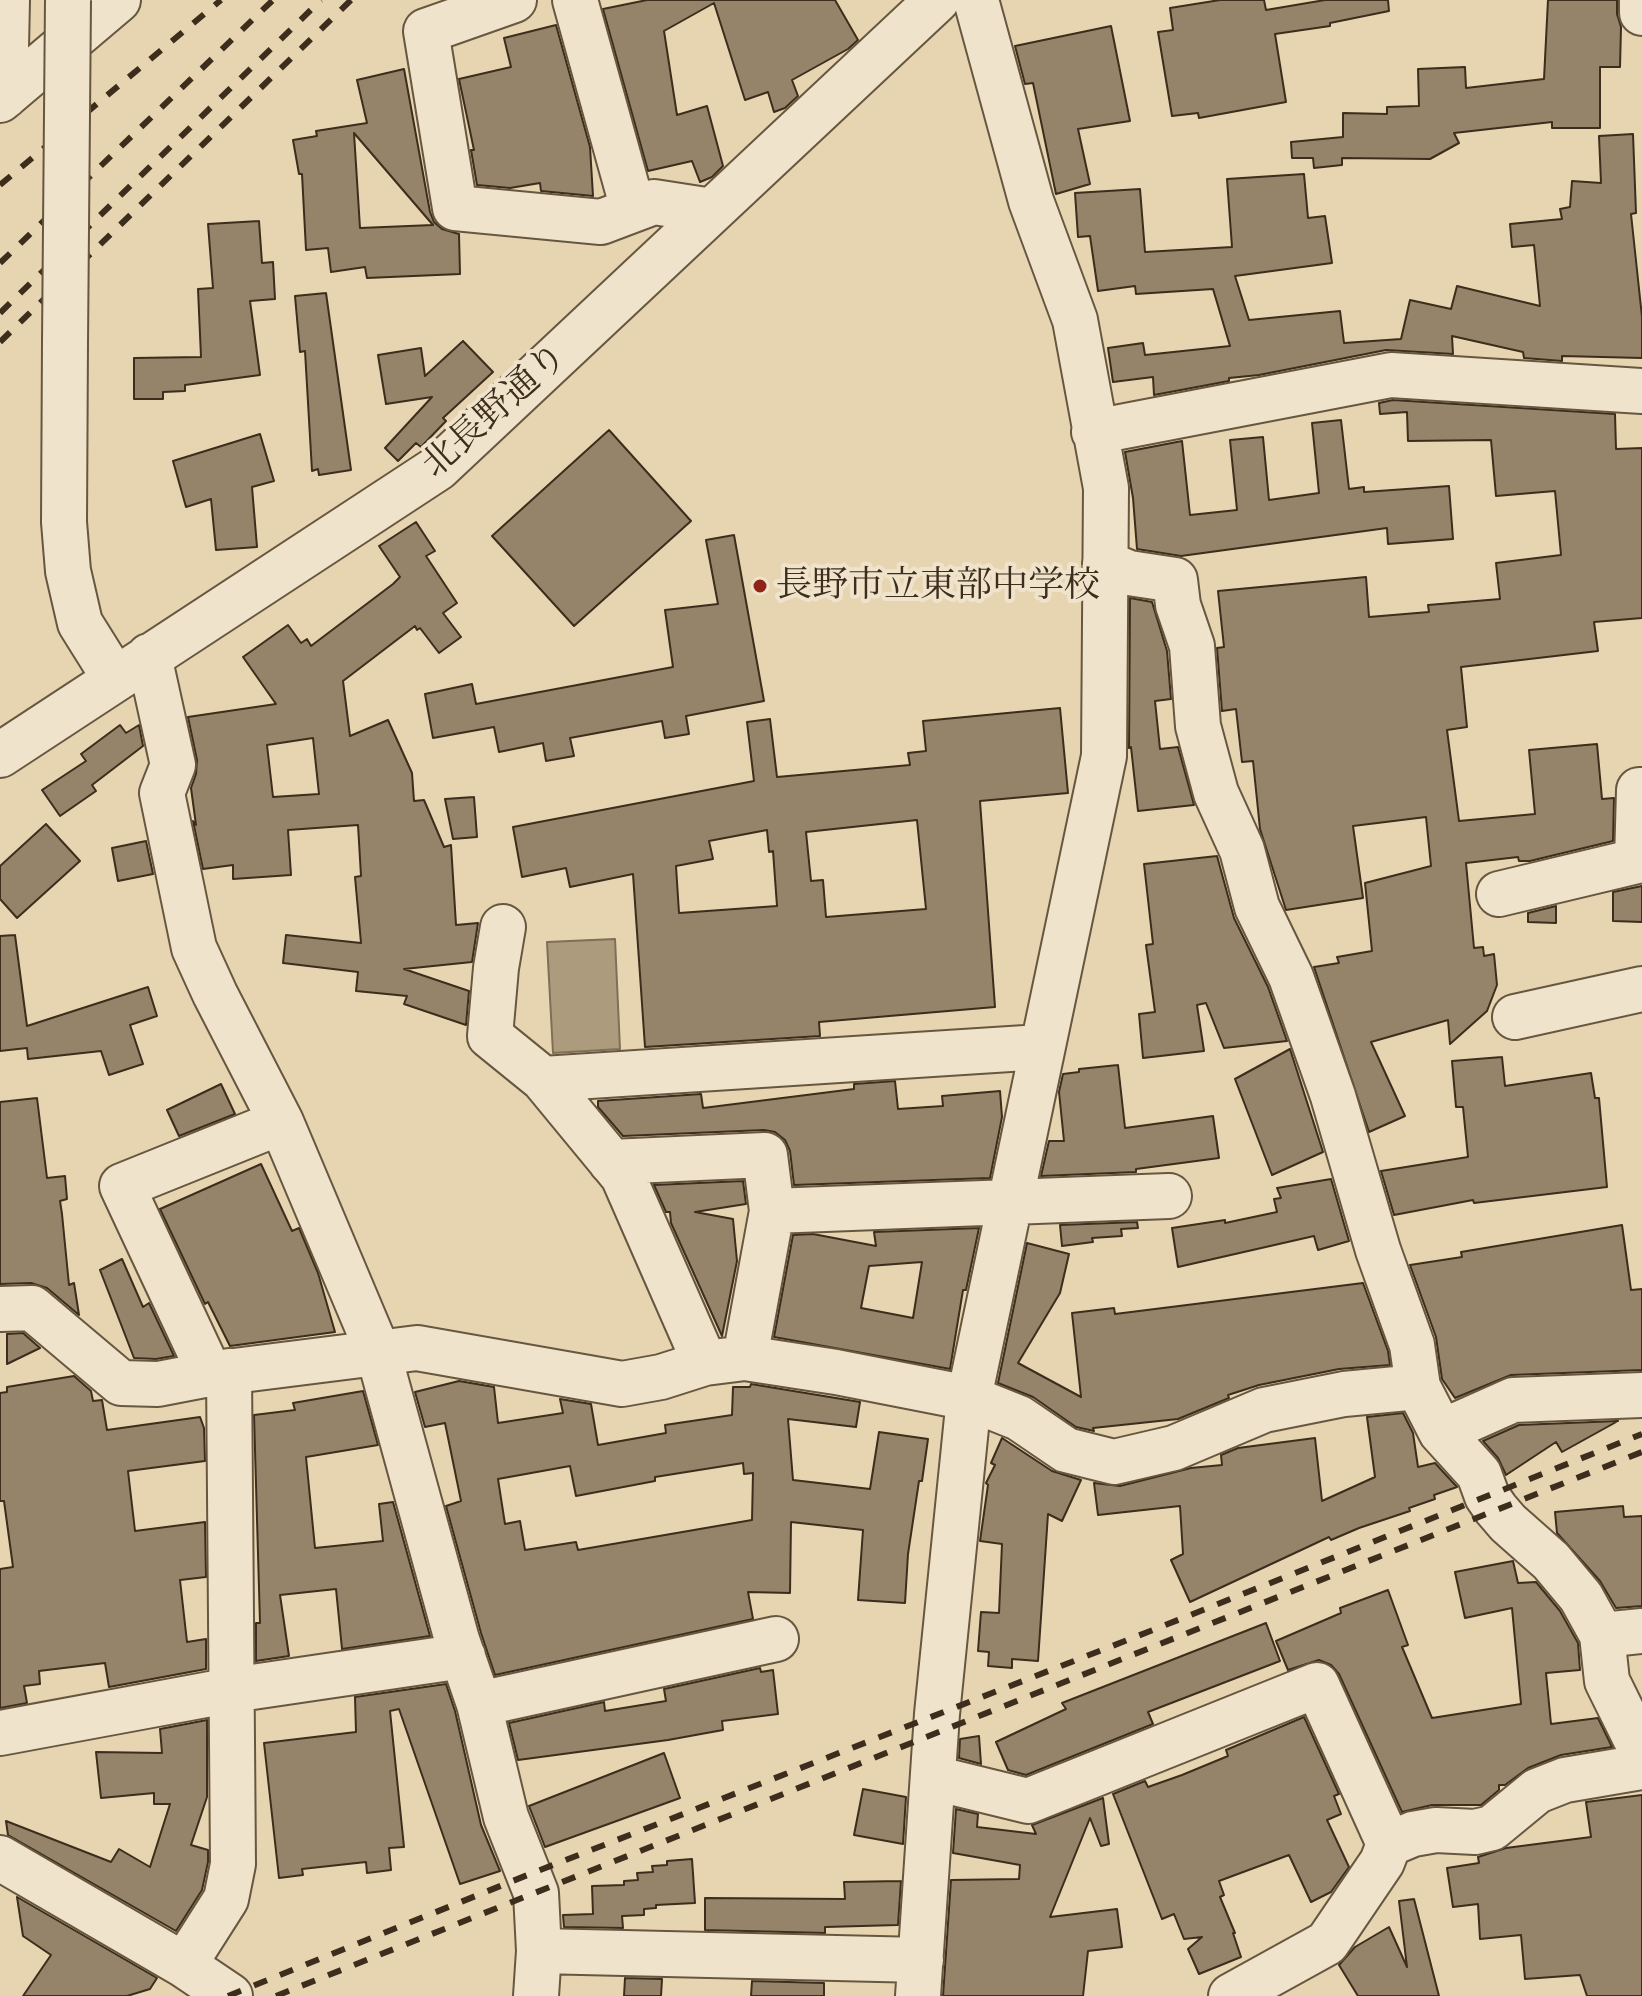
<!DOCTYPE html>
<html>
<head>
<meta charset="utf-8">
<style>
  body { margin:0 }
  canvas { display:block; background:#e7d4b0 }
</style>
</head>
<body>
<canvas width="1642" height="1996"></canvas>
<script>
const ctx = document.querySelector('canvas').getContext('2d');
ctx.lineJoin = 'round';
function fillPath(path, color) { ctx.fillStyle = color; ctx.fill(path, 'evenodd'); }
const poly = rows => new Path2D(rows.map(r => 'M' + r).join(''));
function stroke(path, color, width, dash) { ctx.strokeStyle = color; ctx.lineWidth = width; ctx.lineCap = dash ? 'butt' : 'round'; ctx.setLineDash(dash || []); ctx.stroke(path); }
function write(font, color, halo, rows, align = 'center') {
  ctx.font = font + ' "EB Garamond","Noto Serif JP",serif'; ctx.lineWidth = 8; ctx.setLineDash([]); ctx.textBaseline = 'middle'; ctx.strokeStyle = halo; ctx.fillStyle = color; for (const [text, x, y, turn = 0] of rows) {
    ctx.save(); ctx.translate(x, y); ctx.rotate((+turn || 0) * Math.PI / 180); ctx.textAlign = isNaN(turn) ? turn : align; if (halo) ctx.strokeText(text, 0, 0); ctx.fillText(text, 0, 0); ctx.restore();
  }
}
const water = poly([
  [615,939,620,1049,553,1053,547,942,615,939]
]);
const building = poly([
  [647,0,835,0,858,40,848,49,792,80,798,96,785,108,774,112,768,92,745,100,714,3,664,31,677,115,707,106,723,166,712,177,700,182,692,161,648,171,603,9,647,0],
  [1220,0,1264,0,1266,10,1325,0,1388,0,1389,11,1330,23,1330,26,1275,34,1286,102,1199,118,1198,113,1172,116,1158,32,1173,30,1170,8,1220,0],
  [1548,0,1617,0,1617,14,1621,27,1620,67,1600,67,1600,128,1552,128,1552,122,1454,133,1459,143,1430,159,1342,158,1342,165,1314,168,1313,158,1292,158,1291,142,1343,137,1343,113,1387,114,1387,107,1419,106,1418,69,1465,67,1466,88,1544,79,1548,0],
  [556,25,590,147,593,196,541,191,540,183,510,188,477,185,471,150,474,150,459,79,511,67,504,38,556,25],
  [1111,26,1130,121,1078,129,1090,184,1056,194,1033,83,1025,84,1015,46,1111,26],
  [404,69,430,212,434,222,442,229,459,234,460,274,367,278,365,267,331,272,328,248,306,250,302,174,299,174,293,140,317,136,316,131,367,123,357,80,404,69],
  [354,133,433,225,360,228,354,133],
  [1633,134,1636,213,1631,214,1642,317,1642,358,1562,356,1562,361,1524,358,1523,352,1452,336,1453,354,1386,350,1259,375,1229,378,1229,381,1154,395,1153,377,1113,382,1108,348,1143,343,1145,355,1230,346,1213,289,1136,294,1135,286,1098,291,1090,236,1078,237,1075,193,1140,189,1145,252,1232,247,1227,179,1304,174,1308,218,1325,216,1332,263,1235,276,1249,320,1340,311,1344,343,1401,339,1410,300,1451,309,1457,286,1540,306,1534,245,1512,247,1510,224,1562,219,1560,209,1570,207,1572,181,1601,183,1599,136,1633,134],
  [259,221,262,263,273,262,275,299,250,301,260,375,185,385,185,391,163,392,163,399,134,399,134,358,201,357,198,289,213,288,208,224,259,221],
  [326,293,351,470,319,475,318,469,312,471,305,351,300,352,295,296,326,293],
  [463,341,493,372,443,418,446,421,421,447,416,443,398,461,385,448,432,397,386,404,378,355,421,348,425,376,463,341],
  [1393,400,1615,414,1616,449,1642,448,1642,618,1594,622,1598,651,1461,667,1467,727,1447,730,1459,821,1535,814,1529,750,1597,744,1602,799,1614,798,1613,841,1530,861,1519,861,1518,857,1466,863,1474,948,1483,947,1484,956,1494,954,1497,985,1487,1011,1450,1044,1448,1020,1371,1042,1405,1116,1369,1132,1314,967,1339,963,1337,957,1372,951,1365,883,1431,866,1426,817,1353,826,1363,898,1286,910,1260,829,1253,761,1242,762,1236,709,1222,711,1217,648,1224,647,1218,591,1366,577,1369,617,1429,612,1428,605,1500,599,1496,563,1561,555,1555,491,1496,496,1491,440,1408,441,1407,412,1380,414,1379,403,1393,400],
  [1341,420,1349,489,1364,487,1364,492,1449,486,1453,539,1388,544,1387,528,1181,556,1137,549,1133,498,1125,452,1182,441,1190,515,1237,510,1230,440,1263,437,1269,500,1319,493,1312,423,1341,420],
  [609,430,691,521,574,626,492,536,609,430],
  [260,434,274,481,252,487,257,547,216,550,211,499,186,507,173,461,260,434],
  [416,522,435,551,426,556,457,603,443,613,461,637,439,653,420,628,417,630,415,626,343,681,350,736,388,720,412,773,414,801,424,800,444,847,451,845,456,925,478,923,472,962,404,969,469,991,466,1025,404,1004,407,996,356,991,358,972,283,963,286,935,361,943,355,877,361,876,358,825,288,830,291,875,233,879,233,865,203,869,193,821,196,825,191,788,196,774,197,760,188,717,276,704,243,657,288,625,301,643,307,639,311,646,393,584,400,577,379,546,416,522],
  [313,738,319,794,273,797,267,745,313,738],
  [734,535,764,701,686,716,689,734,665,738,662,721,570,738,574,756,546,761,543,743,499,752,494,727,433,738,425,694,472,684,476,704,673,667,665,610,718,604,706,540,734,535],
  [1130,598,1152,602,1167,651,1171,699,1155,701,1160,749,1178,747,1194,805,1138,811,1131,747,1129,748,1130,598],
  [1060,708,1068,793,980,801,995,1007,819,1022,820,1036,645,1047,633,874,570,887,566,868,522,877,513,827,754,781,747,722,770,719,777,777,910,765,908,753,926,751,923,721,1060,708],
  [917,820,926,909,826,917,823,880,811,881,806,832,917,820],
  [767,830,769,852,773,851,777,906,679,913,676,866,713,859,709,841,767,830],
  [120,725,126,733,139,725,143,746,92,785,96,791,60,816,42,790,86,761,81,754,120,725],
  [474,797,477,837,453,839,445,799,474,797],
  [46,824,80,861,17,918,0,899,0,866,46,824],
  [146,841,153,874,118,881,112,848,146,841],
  [1217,856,1234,918,1268,987,1287,1041,1224,1048,1206,1003,1197,1005,1204,1051,1143,1058,1139,1014,1155,1012,1146,945,1153,944,1144,864,1217,856],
  [1642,886,1642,922,1613,921,1613,892,1642,886],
  [1556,906,1556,923,1528,922,1528,913,1556,906],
  [15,935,27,1026,148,987,157,1016,130,1025,143,1064,109,1075,101,1051,28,1059,27,1048,0,1051,0,936,15,935],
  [1290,1049,1323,1152,1272,1175,1235,1079,1290,1049],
  [1502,1057,1505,1086,1591,1073,1595,1098,1599,1098,1607,1187,1474,1203,1473,1200,1394,1215,1381,1171,1468,1157,1463,1107,1456,1107,1452,1061,1502,1057],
  [1118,1065,1125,1128,1213,1116,1219,1158,1136,1169,1136,1172,1041,1176,1049,1141,1064,1141,1059,1092,1063,1074,1079,1072,1079,1069,1118,1065],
  [895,1081,898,1109,943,1106,942,1096,1000,1091,1002,1117,990,1178,794,1185,790,1151,785,1140,775,1132,764,1130,623,1136,598,1107,598,1101,701,1094,703,1108,854,1089,854,1084,895,1081],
  [221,1084,235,1114,179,1136,167,1110,221,1084],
  [37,1098,47,1178,65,1176,67,1199,60,1201,62,1214,69,1285,74,1283,79,1315,47,1288,31,1283,0,1284,0,1102,37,1098],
  [261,1164,292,1231,299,1228,318,1273,335,1332,230,1346,208,1302,205,1304,160,1209,261,1164],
  [1331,1179,1349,1241,1318,1250,1314,1236,1178,1267,1172,1228,1225,1220,1225,1223,1277,1212,1274,1199,1281,1198,1277,1188,1331,1179],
  [743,1181,746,1204,695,1212,733,1219,737,1261,722,1336,671,1223,670,1212,666,1212,654,1185,743,1181],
  [1137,1222,1138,1228,1121,1229,1122,1236,1092,1238,1093,1242,1062,1246,1060,1225,1137,1222],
  [1622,1225,1631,1290,1642,1289,1642,1370,1511,1375,1455,1398,1442,1379,1436,1337,1410,1265,1462,1257,1461,1252,1622,1225],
  [979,1228,966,1290,963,1290,950,1369,774,1337,793,1235,813,1234,876,1246,874,1232,979,1228],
  [922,1262,913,1318,861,1308,869,1266,922,1262],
  [1027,1243,1069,1254,1060,1293,1018,1363,1081,1397,1072,1313,1114,1308,1115,1314,1363,1283,1388,1351,1390,1365,1339,1369,1259,1385,1228,1395,1229,1398,1178,1419,1093,1428,1094,1431,1076,1427,1033,1397,998,1383,1027,1243],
  [122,1259,143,1307,149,1303,174,1356,156,1359,134,1358,100,1270,122,1259],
  [23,1333,40,1348,7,1364,7,1334,23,1333],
  [74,1376,91,1391,93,1401,102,1400,107,1430,200,1417,204,1428,205,1461,128,1471,135,1531,205,1522,206,1577,180,1580,187,1642,206,1639,206,1669,109,1687,105,1663,39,1671,40,1684,24,1686,27,1703,0,1708,0,1569,13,1567,4,1501,0,1501,0,1393,7,1392,7,1387,74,1376],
  [459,1381,494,1387,498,1423,563,1413,560,1399,591,1404,598,1445,666,1433,665,1425,732,1415,733,1387,750,1387,751,1384,860,1402,856,1427,788,1419,793,1480,870,1489,879,1432,928,1439,922,1481,919,1481,908,1554,905,1603,858,1600,863,1530,791,1522,790,1593,748,1592,753,1619,495,1675,481,1633,446,1506,461,1501,445,1423,425,1427,415,1392,459,1381],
  [743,1463,744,1474,753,1473,752,1520,578,1550,576,1542,525,1550,520,1521,505,1524,498,1479,570,1466,576,1496,655,1481,655,1477,743,1463],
  [363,1391,378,1445,306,1457,315,1548,383,1541,379,1504,393,1502,430,1636,342,1649,336,1589,280,1595,289,1656,256,1661,256,1623,260,1623,254,1415,295,1410,293,1403,363,1391],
  [1403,1413,1413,1433,1418,1467,1435,1463,1457,1487,1434,1495,1435,1499,1409,1508,1410,1511,1359,1528,1331,1540,1329,1537,1190,1602,1171,1560,1183,1554,1180,1506,1098,1515,1094,1483,1120,1486,1191,1468,1222,1465,1221,1455,1238,1448,1315,1438,1322,1501,1375,1477,1367,1417,1403,1413],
  [1618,1421,1562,1452,1556,1442,1506,1475,1498,1458,1483,1441,1519,1425,1618,1421],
  [1002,1438,1052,1471,1081,1480,1062,1521,1048,1514,1038,1661,1012,1659,1012,1668,988,1666,989,1652,978,1651,981,1612,999,1613,1002,1544,980,1541,988,1485,986,1483,995,1465,991,1463,1002,1438],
  [1623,1506,1624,1517,1642,1516,1642,1606,1616,1608,1600,1581,1557,1533,1555,1512,1623,1506],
  [1513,1561,1518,1583,1536,1582,1560,1611,1578,1643,1580,1670,1546,1673,1551,1724,1598,1718,1612,1747,1561,1755,1528,1768,1505,1785,1499,1785,1499,1790,1481,1805,1432,1805,1402,1812,1339,1674,1331,1665,1319,1660,1288,1670,1276,1641,1341,1613,1340,1608,1388,1590,1408,1645,1402,1647,1432,1718,1521,1704,1512,1608,1465,1618,1455,1572,1513,1561],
  [1266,1623,1280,1661,1148,1712,1153,1724,1026,1775,1008,1770,996,1742,1066,1709,1062,1703,1266,1623],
  [760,1668,761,1672,773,1670,778,1714,722,1721,723,1730,668,1740,518,1760,509,1723,604,1702,605,1711,666,1701,664,1689,760,1668],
  [446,1684,455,1711,481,1825,500,1871,460,1884,399,1709,390,1711,404,1847,389,1848,391,1870,367,1873,366,1862,302,1869,303,1875,279,1878,264,1743,356,1732,355,1697,446,1684],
  [1304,1717,1339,1794,1334,1796,1341,1814,1327,1820,1349,1867,1331,1892,1311,1902,1289,1855,1219,1881,1224,1895,1220,1897,1235,1933,1233,1933,1241,1957,1199,1974,1188,1949,1202,1937,1184,1939,1174,1914,1162,1919,1113,1794,1145,1781,1148,1787,1182,1775,1228,1756,1226,1750,1304,1717],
  [207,1720,207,1797,191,1845,208,1850,208,1862,202,1890,176,1931,8,1835,6,1821,111,1862,119,1849,150,1867,170,1804,154,1804,154,1793,101,1798,96,1752,162,1753,160,1729,207,1720],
  [979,1736,981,1764,959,1758,960,1739,979,1736],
  [664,1753,680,1798,545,1847,529,1806,664,1753],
  [863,1789,906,1797,903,1844,854,1835,863,1789],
  [1642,1795,1642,1996,1587,1996,1580,1975,1525,1979,1521,1935,1480,1939,1478,1904,1453,1907,1447,1868,1479,1863,1478,1857,1506,1848,1591,1837,1586,1802,1642,1795],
  [1103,1798,1109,1844,1101,1846,1090,1818,1050,1917,1117,1909,1122,1947,1088,1951,1083,1996,943,1996,951,1880,1019,1879,1020,1865,953,1853,956,1809,978,1814,977,1827,1036,1834,1032,1825,1103,1798],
  [692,1859,695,1903,656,1905,656,1908,644,1909,644,1915,622,1916,623,1928,564,1927,563,1915,593,1914,592,1886,624,1885,624,1881,638,1880,637,1873,653,1872,652,1866,667,1865,667,1861,692,1859],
  [901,1881,898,1925,825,1927,825,1933,705,1930,705,1898,845,1899,844,1882,901,1881],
  [17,1897,157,1978,150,1989,127,1996,23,1996,51,1955,23,1936,17,1897],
  [1414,1899,1439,1996,1358,1996,1339,1965,1355,1947,1389,1927,1407,1967,1399,1901,1414,1899],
  [625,1978,662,1979,661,1996,624,1996,625,1978],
  [752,1981,824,1983,824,1996,751,1996,752,1981]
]);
const minor = poly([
  [514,0,426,31,455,208,601,222,654,202,712,211],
  [575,0,633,209],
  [1642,0,1642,13],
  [5,96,7,0],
  [0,100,118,0],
  [65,342,64,522,68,571,80,623,115,679],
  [1094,432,1391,375,1642,391],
  [1105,563,1129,573,1175,580,1178,605,1192,646,1198,726,1216,793,1242,850,1257,907,1291,977,1333,1096,1378,1250,1412,1345,1418,1387,1441,1432,1479,1474,1487,1496,1496,1509,1508,1523,1551,1561,1581,1597,1602,1635,1607,1681,1642,1752],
  [149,656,173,765,162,793,194,948,215,994,281,1122],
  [0,755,438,468,937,0],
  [1499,894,1637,861,1639,790,1642,790],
  [503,927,496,968,490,1036,543,1079,623,1176,705,1363],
  [1515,1017,1642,989],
  [543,1079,1041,1047],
  [611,1162,765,1155,772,1211],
  [0,1309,32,1308,121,1383,158,1384,210,1374,417,1348,622,1384,661,1377,705,1363,745,1358,836,1372,969,1398,1019,1418,1066,1450,1114,1462,1174,1448,1264,1410,1344,1394,1418,1387],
  [745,1358,772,1211,1169,1196],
  [210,1374,122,1186,281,1122,378,1352,457,1640,479,1704,506,1817,536,1893,539,1951,536,1996],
  [1441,1432,1513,1400,1642,1395],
  [1602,1635,1642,1631],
  [479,1704,776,1639],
  [0,1733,232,1690,463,1656],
  [934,1778,1028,1801,1317,1685,1389,1844,1382,1862,1327,1943,1231,1996],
  [1389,1844,1413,1834,1436,1830,1475,1832,1492,1828,1537,1791,1565,1780,1642,1767],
  [0,1858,184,1965,230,1996],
  [539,1951,921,1960],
  [184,1965,226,1899,233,1864,229,1371],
  [918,1996,937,1714,969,1398,1104,756,1106,488,1075,320,1031,201,976,0]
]);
const rail = poly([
  [0,185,221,0],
  [0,263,273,0],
  [0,313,321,0],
  [0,342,351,0],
  [228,1996,530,1874,1153,1630,1642,1434],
  [276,1996,1642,1452]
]);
const minorBridge = poly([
  [65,342,68,0]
]);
const markers = [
  [760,586,8,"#8f2418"]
];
const streetNames = [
  ["北長野通り",495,411,-42]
];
const poiNames = [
  ["長野市立東部中学校",776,586]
];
fillPath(water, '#ad9b7e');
stroke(water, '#806f57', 2);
fillPath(building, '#958469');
stroke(building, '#3c2d1c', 2);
stroke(minor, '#675741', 48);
stroke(minor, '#efe3cc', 44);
stroke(rail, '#3c2d1c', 6, [14, 14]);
stroke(minorBridge, '#675741', 48, []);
stroke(minorBridge, '#efe3cc', 44);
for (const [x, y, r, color] of markers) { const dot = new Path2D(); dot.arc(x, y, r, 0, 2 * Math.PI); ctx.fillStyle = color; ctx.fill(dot); stroke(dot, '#efe3cc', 3); }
write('36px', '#3c2d1c', '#efe3cc', streetNames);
write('36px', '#3c2d1c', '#efe3cc', poiNames, 'left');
</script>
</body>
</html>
